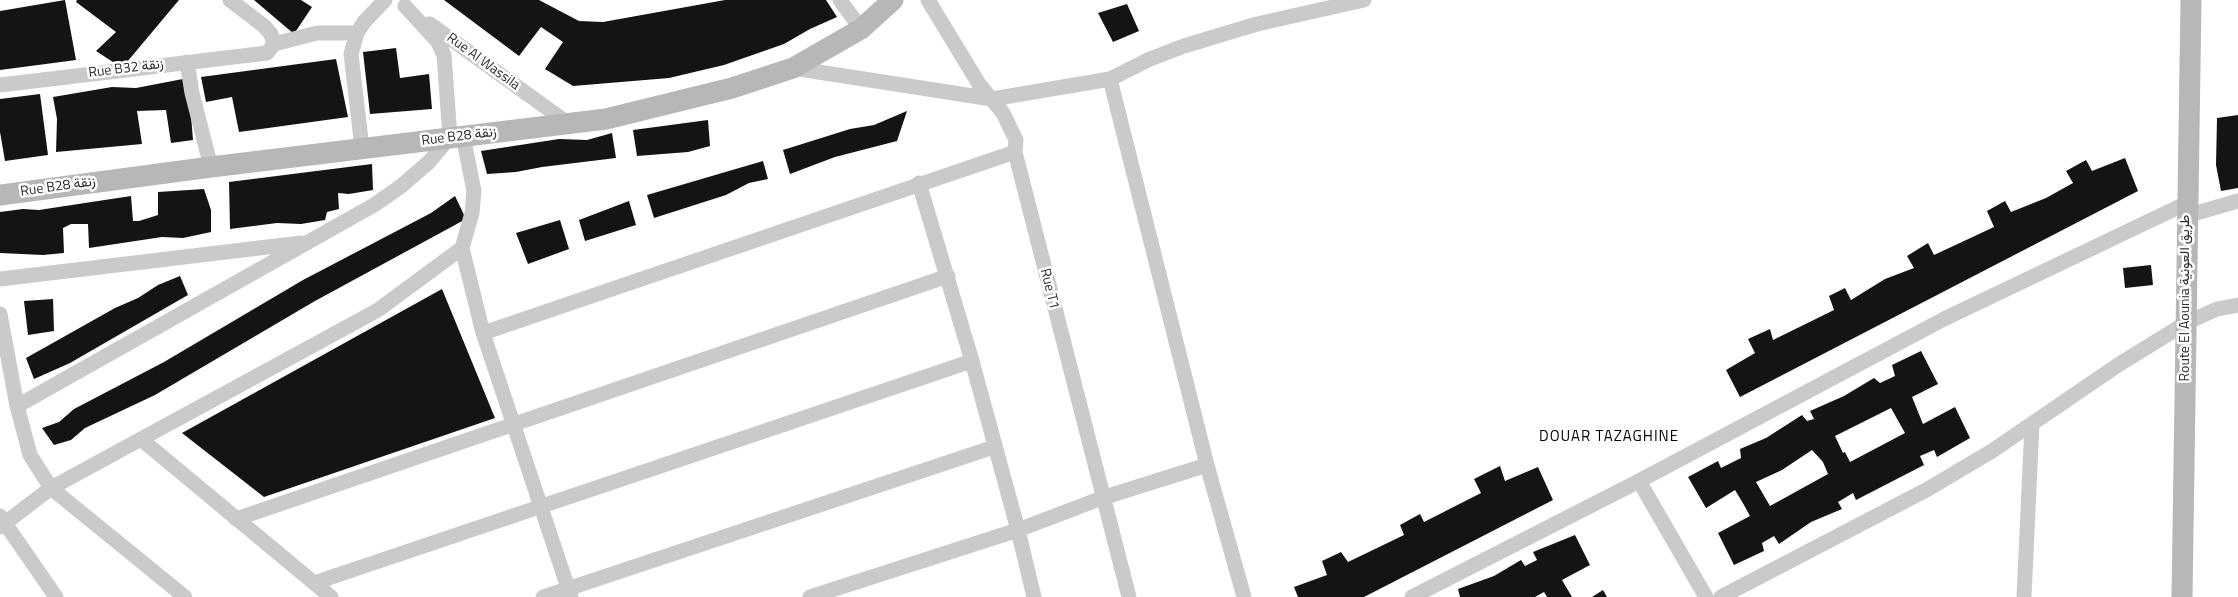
<!DOCTYPE html>
<html>
<head>
<meta charset="utf-8">
<style>
  body { margin:0 }
  canvas { display:block; background:#fff }
</style>
</head>
<body>
<canvas width="2238" height="597"></canvas>
<script>
const ctx = document.querySelector('canvas').getContext('2d');
ctx.lineJoin = 'round';
function fillPath(path, color) { ctx.fillStyle = color; ctx.fill(path, 'evenodd'); }
const poly = rows => new Path2D(rows.map(r => 'M' + r).join(''));
function stroke(path, color, width, dash) { ctx.strokeStyle = color; ctx.lineWidth = width; ctx.lineCap = dash ? 'butt' : 'round'; ctx.setLineDash(dash || []); ctx.stroke(path); }
function write(font, color, halo, rows, align = 'center') {
  ctx.font = font + ' "Titillium Web",Vazirmatn,sans-serif'; ctx.lineWidth = 5; ctx.setLineDash([]); ctx.textBaseline = 'middle'; ctx.strokeStyle = halo; ctx.fillStyle = color; for (const [text, x, y, turn = 0] of rows) {
    ctx.save(); ctx.translate(x, y); ctx.rotate((+turn || 0) * Math.PI / 180); ctx.textAlign = isNaN(turn) ? turn : align; if (halo) ctx.strokeText(text, 0, 0); ctx.fillText(text, 0, 0); ctx.restore();
  }
}
const building = poly([
  [65,0,76,60,0,70,0,11],
  [77,0,179,0,122,68,96,51,116,32,76,2],
  [254,0,301,0,312,7,294,34],
  [444,0,539,0,579,21,603,22,725,0,826,0,837,17,810,29,784,44,724,65,669,78,573,86,545,69,563,42,541,27,519,56],
  [1127,4,1139,31,1113,42,1098,13],
  [396,48,400,78,429,74,432,109,370,114,363,52],
  [336,59,348,117,239,132,232,97,206,102,201,77],
  [188,78,193,140,171,143,166,110,137,111,142,144,56,152,57,119,53,97,112,87,136,88],
  [40,94,48,155,5,161,0,132,0,99],
  [907,111,897,141,835,157,790,174,783,150,850,129,874,125],
  [2238,115,2238,188,2221,191,2216,165,2217,118],
  [708,120,710,146,688,152,637,156,633,130],
  [612,133,616,158,542,167,516,172,487,174,481,151,559,139,587,140],
  [2125,158,2138,191,1740,397,1726,370,1755,353,1748,339,1770,329,1773,340,1834,310,1829,296,1845,288,1851,300,1885,279,1914,268,1907,256,1928,243,1934,255,1994,227,1987,211,2005,201,2011,212,2046,198,2073,183,2066,171,2086,160,2092,171],
  [763,161,768,179,749,183,726,195,654,218,647,195],
  [372,164,373,190,349,194,338,193,339,209,327,212,325,220,301,224,277,223,230,229,229,182],
  [204,189,211,210,211,232,183,238,162,237,89,248,88,224,71,224,63,228,64,253,43,255,0,253,0,212,23,209,39,210,131,196,133,221,139,221,158,215,158,192],
  [455,196,466,219,315,301,155,395,85,428,71,440,54,445,42,428,59,422,74,409,164,362,303,280,431,213],
  [629,201,636,225,585,241,579,220],
  [560,220,569,249,528,264,516,233],
  [2151,265,2153,285,2125,288,2123,268],
  [180,276,188,295,70,363,34,379,26,358,115,308,138,298,158,285],
  [442,289,495,418,264,497,182,433],
  [53,299,54,331,28,335,24,301],
  [1921,351,1938,384,1912,397,1923,424,1955,407,1970,438,1937,457,1934,450,1920,456,1924,465,1856,500,1853,493,1838,502,1842,509,1811,522,1779,544,1774,536,1762,543,1764,551,1734,565,1718,533,1750,516,1744,505,1735,490,1706,508,1688,477,1718,461,1721,468,1741,458,1740,449,1766,438,1802,415,1807,421,1814,419,1810,411,1844,396,1874,378,1880,383,1895,376,1892,365],
  [1891,408,1905,433,1850,462,1845,452,1843,453,1835,436],
  [1812,450,1823,462,1828,474,1770,506,1756,482,1782,470],
  [1500,466,1505,481,1538,467,1553,500,1364,597,1298,597,1294,587,1327,575,1322,561,1341,552,1348,562,1404,535,1400,525,1420,514,1424,522,1481,493,1474,479],
  [1575,535,1590,565,1562,580,1572,597,1547,597,1544,592,1535,597,1460,597,1458,589,1494,576,1521,560,1525,566,1537,560,1533,552],
  [1603,590,1607,597,1592,597]
]);
const street = poly([
  [840,0,861,29],
  [928,0,979,84,1003,113,1016,140,1015,152,1129,597],
  [430,24,569,124],
  [274,44,317,33,357,33],
  [187,62,192,93,211,167],
  [793,68,992,99,1110,79,1150,59,1184,46,1257,24,1364,0],
  [1110,79,1207,465,1244,597],
  [0,85,267,53,274,44,271,34,264,26,230,0],
  [463,136,474,191,472,213,462,248,483,333,571,597],
  [362,148,351,54,357,33,364,22,385,0],
  [919,183,972,361,1018,530,1034,597],
  [2186,216,2238,201],
  [0,279,301,243],
  [0,314,17,406,30,455,51,488,185,597],
  [483,333,1015,152],
  [17,406,374,205,400,187,429,162,450,137,444,55,438,42,405,6],
  [142,440,331,597],
  [1639,481,1706,597],
  [0,516,56,597],
  [236,519,948,276],
  [0,527,51,488,378,310,462,248],
  [314,583,972,361],
  [543,597,994,447],
  [810,597,1018,530,1102,498,1207,465],
  [1412,597,1639,481,1944,319,2187,203],
  [1721,597,1928,489,1992,451,2118,365,2186,323,2217,309,2238,305],
  [2024,597,2032,424]
]);
const secondary = poly([
  [0,195,211,167,606,119,732,88,793,68,861,29,893,0],
  [2182,597,2191,0]
]);
const streetNames = [
  ["Rue Al Wassila",483,62,36],
  ["Rue B32 زنقة",126,69,-7],
  ["Rue B28 زنقة",459,137,-7],
  ["Rue B28 زنقة",58,187,-8],
  ["Rue T1",1049,289,76],
  ["Route El Aounia طريق العونية",2186,298,-90]
];
const neighbourhoodNames = [
  ["DOUAR TAZAGHINE",1609,437]
];
fillPath(building, '#141414');
stroke(street, '#cacaca', 15);
stroke(secondary, '#b7b7b7', 21);
write('14px', '#2d2d2d', '#fff', streetNames);
ctx.letterSpacing = '1px';
write('15px', '#000', '#fff', neighbourhoodNames);
ctx.letterSpacing = '0px';
</script>
</body>
</html>
